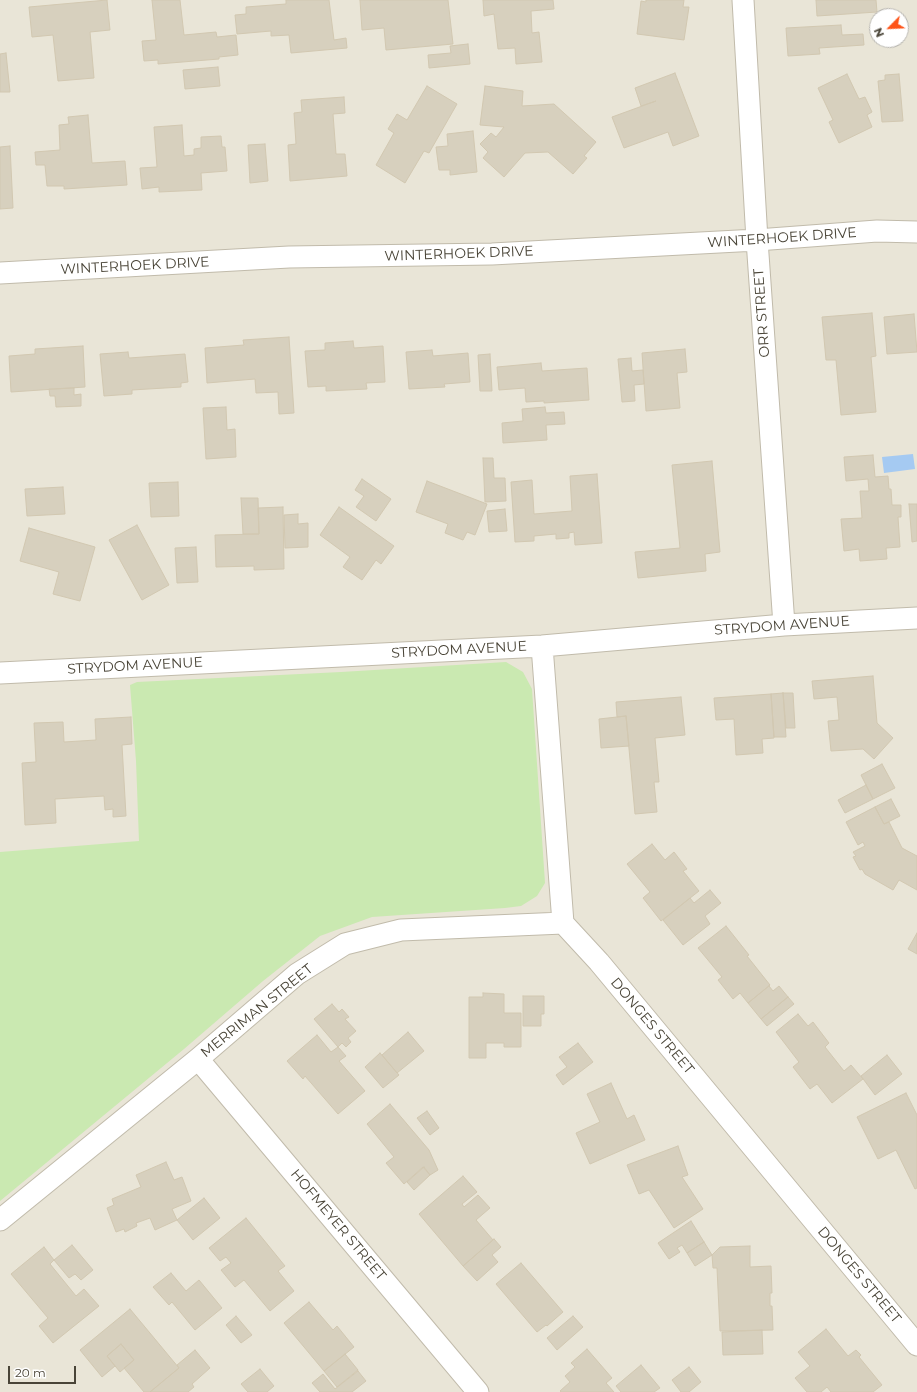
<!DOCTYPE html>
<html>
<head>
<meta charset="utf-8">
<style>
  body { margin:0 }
  #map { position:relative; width:917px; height:1392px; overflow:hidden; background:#f5f2e9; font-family:Montserrat,sans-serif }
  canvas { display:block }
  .north { position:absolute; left:869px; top:8px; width:40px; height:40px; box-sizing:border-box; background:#fff; border:1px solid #b6b4af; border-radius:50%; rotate:246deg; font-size:11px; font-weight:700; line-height:16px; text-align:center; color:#494437 }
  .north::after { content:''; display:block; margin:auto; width:14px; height:18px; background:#fe5317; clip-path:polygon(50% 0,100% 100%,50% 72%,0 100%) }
  .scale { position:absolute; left:8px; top:1366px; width:68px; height:18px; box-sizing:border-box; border:2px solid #494437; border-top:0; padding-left:5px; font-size:12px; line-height:14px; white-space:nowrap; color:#494437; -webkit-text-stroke:3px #fff; paint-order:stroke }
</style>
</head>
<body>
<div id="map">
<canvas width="917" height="1392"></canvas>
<div class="north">N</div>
<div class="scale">20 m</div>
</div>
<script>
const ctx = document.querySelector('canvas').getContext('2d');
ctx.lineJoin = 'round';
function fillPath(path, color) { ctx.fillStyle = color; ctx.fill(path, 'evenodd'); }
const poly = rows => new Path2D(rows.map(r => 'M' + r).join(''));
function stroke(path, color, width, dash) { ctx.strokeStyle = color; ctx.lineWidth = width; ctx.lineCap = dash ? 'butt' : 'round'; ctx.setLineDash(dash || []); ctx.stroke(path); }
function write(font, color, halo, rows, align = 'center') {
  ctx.font = font + ' Montserrat,sans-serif'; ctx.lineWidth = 3; ctx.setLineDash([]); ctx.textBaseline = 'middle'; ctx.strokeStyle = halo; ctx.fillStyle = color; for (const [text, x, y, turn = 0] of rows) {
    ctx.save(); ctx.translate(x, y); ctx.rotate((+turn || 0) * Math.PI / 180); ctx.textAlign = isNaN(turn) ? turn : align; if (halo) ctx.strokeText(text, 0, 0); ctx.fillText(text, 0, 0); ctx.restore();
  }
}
const residential = poly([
  [0,0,917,0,917,1392,0,1392],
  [877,16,901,16,901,40,877,40]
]);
const green = poly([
  [506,662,523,672,532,689,545,883,537,896,521,906,505,908,372,917,320,936,263,981,184,1049,0,1201,0,852,139,841,136,761,130,685,137,682,341,672]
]);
const water = poly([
  [913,454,915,469,884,473,882,457]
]);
const building = poly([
  [107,0,110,30,90,32,94,78,58,81,53,35,32,37,29,7,107,0],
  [152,0,180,0,184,35,216,32,217,37,236,35,238,55,219,57,219,59,158,64,158,60,144,61,142,41,156,40,152,0],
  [286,0,329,0,334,40,346,38,347,48,291,53,289,35,271,36,271,31,237,34,235,15,246,14,246,7,286,4,286,0],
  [360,0,448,0,453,44,386,50,384,28,362,30,360,0],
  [483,0,553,0,554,9,531,11,532,33,539,32,542,62,516,64,515,48,498,49,494,14,484,16,483,0],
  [646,0,684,0,683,7,689,7,684,40,637,34,641,1,646,2,646,0],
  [816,0,876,0,877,12,817,16,816,0],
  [841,25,842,35,863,34,864,45,819,48,820,54,788,56,786,28,841,25],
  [468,44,470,64,429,68,428,55,451,53,450,46,468,44],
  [6,53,10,92,0,92,0,54,6,53],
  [218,67,220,86,185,89,183,70,218,67],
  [675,73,699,136,673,146,668,132,624,148,612,117,656,101,641,106,635,88,675,73],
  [847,74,859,99,865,97,872,112,867,115,872,127,839,143,829,122,833,120,818,88,847,74],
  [899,74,903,121,882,122,878,81,885,80,885,75,899,74],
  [427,86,457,104,429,153,424,151,405,183,376,165,394,133,388,129,397,114,407,120,427,86],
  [485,86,523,91,522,106,554,104,596,142,584,156,587,158,573,174,548,152,525,153,504,177,483,158,488,152,480,144,491,133,496,137,504,127,480,125,485,86],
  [344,97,345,113,333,114,336,154,345,154,347,176,290,181,288,145,296,144,294,113,302,112,301,100,344,97],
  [88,115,92,163,125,161,127,185,64,189,64,186,47,186,45,165,36,165,35,152,60,150,59,125,69,124,68,117,88,115],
  [182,125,184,156,194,155,194,149,201,148,201,137,221,136,222,147,225,147,227,171,201,173,202,190,159,192,159,187,142,189,140,168,157,167,154,127,182,125],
  [473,131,477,172,450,175,450,170,439,170,436,147,448,146,447,134,473,131],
  [265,144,268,181,250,183,248,145,265,144],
  [10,146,13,208,0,209,0,147,10,146],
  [872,313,876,356,871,357,876,412,841,415,836,360,826,360,822,317,872,313],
  [914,314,917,352,887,354,884,317,914,314],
  [289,337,294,413,279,414,278,392,256,393,255,379,207,383,205,348,244,345,243,340,289,337],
  [353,341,354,348,383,346,385,382,366,383,367,389,326,391,326,386,308,387,305,351,325,350,325,343,353,341],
  [83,346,85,387,11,392,9,356,35,354,35,349,83,346],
  [685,349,687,372,677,373,680,408,646,411,642,353,685,349],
  [432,350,433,356,468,353,470,382,444,384,445,387,409,389,406,352,432,350],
  [128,352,129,358,185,354,188,382,181,383,181,387,132,390,132,394,104,396,100,354,128,352],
  [490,354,492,391,480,391,478,355,490,354],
  [631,358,632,371,643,370,644,384,634,385,635,401,622,402,618,359,631,358],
  [541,363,542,371,587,368,589,400,544,403,544,401,526,402,525,388,499,390,497,367,541,363],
  [74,388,74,395,81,394,81,406,56,407,55,396,50,396,49,389,74,388],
  [226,407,227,430,235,429,236,457,206,459,203,408,226,407],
  [545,407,546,413,564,412,565,424,546,425,547,440,503,443,502,423,523,421,522,409,545,407],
  [873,455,875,477,888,476,889,489,891,489,892,505,901,505,901,517,898,517,900,547,886,548,887,559,860,561,859,549,844,551,841,519,862,518,860,491,869,491,868,479,846,481,844,457,873,455],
  [483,458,493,458,494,478,505,478,506,501,485,502,483,458],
  [712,461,720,552,705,554,706,571,638,578,635,552,680,548,672,465,712,461],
  [597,474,602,543,575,545,574,532,569,533,569,538,556,539,556,534,534,536,534,541,515,542,511,482,532,480,534,514,572,511,570,476,597,474],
  [362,479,391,499,376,521,356,507,364,496,355,490,362,479],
  [427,481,487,504,475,535,467,532,463,540,445,533,448,524,416,512,427,481],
  [178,482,179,516,151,517,149,483,178,482],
  [63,487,65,514,27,516,25,489,63,487],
  [241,498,258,498,259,534,243,534,241,498],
  [909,504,917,504,917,541,912,542,909,504],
  [283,507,284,569,254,570,254,566,216,567,215,535,259,534,258,508,283,507],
  [339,507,394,546,381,564,376,560,362,580,343,567,350,557,320,535,339,507],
  [505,509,507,531,489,532,487,511,505,509],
  [298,514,298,524,308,523,308,547,285,548,284,515,298,514],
  [137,525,169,585,142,600,109,540,137,525],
  [29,528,95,547,80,601,53,594,59,572,20,561,29,528],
  [196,547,198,582,177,583,175,548,196,547],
  [873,676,877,723,893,738,874,759,863,749,831,751,828,721,839,720,837,697,814,699,812,681,873,676],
  [783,693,793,693,795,728,786,728,783,693],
  [783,693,786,737,774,737,771,694,783,693],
  [771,694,774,738,762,739,763,753,736,755,734,719,716,720,714,698,771,694],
  [681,697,685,735,655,738,659,782,654,782,657,812,635,814,626,716,617,717,616,702,681,697],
  [626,716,629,746,601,748,599,719,626,716],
  [131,717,132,744,122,745,126,816,113,817,113,809,105,810,104,796,55,799,56,823,25,825,22,763,36,762,34,723,63,722,64,742,96,740,95,719,131,717],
  [882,764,895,788,873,799,861,775,882,764],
  [866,785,873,799,845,813,838,800,866,785],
  [891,799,900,816,884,824,875,807,891,799],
  [875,807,884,824,889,822,902,848,917,856,917,890,899,880,893,890,865,874,862,869,860,870,853,857,856,856,853,852,865,846,863,842,858,845,846,822,875,807],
  [652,844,665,860,674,852,687,869,683,871,699,891,661,921,643,898,650,892,627,864,652,844],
  [710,890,721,903,705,916,710,924,683,945,663,920,690,898,694,903,710,890],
  [726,926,749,955,747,956,770,985,748,1003,740,993,733,999,718,980,722,977,698,948,726,926],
  [917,933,917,954,908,949,917,933],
  [769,986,773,991,779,986,788,997,761,1019,748,1003,769,986],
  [483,993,504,994,504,1013,521,1013,521,1047,504,1047,504,1043,486,1043,486,1058,469,1058,469,997,483,997,483,993],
  [523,996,544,996,544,1014,541,1014,541,1026,523,1026,523,996],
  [788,997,794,1004,767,1026,761,1019,788,997],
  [332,1004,339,1012,342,1009,349,1017,345,1019,356,1031,348,1038,351,1042,346,1047,342,1043,338,1047,314,1019,332,1004],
  [798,1014,808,1026,813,1022,829,1043,825,1047,844,1071,851,1065,863,1079,832,1103,817,1084,810,1089,793,1067,799,1062,776,1032,798,1014],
  [408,1032,424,1051,397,1073,382,1055,408,1032],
  [317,1035,331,1052,338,1047,346,1056,339,1061,365,1091,338,1114,305,1076,303,1079,287,1061,317,1035],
  [578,1043,593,1062,563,1085,556,1075,567,1067,559,1057,578,1043],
  [380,1053,399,1075,383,1088,365,1067,380,1053],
  [887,1055,902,1074,875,1095,861,1076,887,1055],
  [611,1083,627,1119,634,1115,645,1140,590,1164,576,1133,600,1122,587,1094,611,1083],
  [906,1093,917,1115,917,1188,915,1189,896,1150,878,1159,857,1117,906,1093],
  [390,1104,429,1150,438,1170,430,1175,423,1167,404,1184,386,1163,394,1157,367,1124,390,1104],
  [427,1111,439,1128,430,1135,417,1118,427,1111],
  [678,1146,688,1175,682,1177,703,1209,674,1228,649,1190,639,1194,627,1165,678,1146],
  [166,1162,174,1180,182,1177,191,1201,172,1209,177,1220,155,1230,150,1218,136,1223,137,1226,125,1232,124,1229,116,1232,107,1208,114,1205,112,1199,141,1187,136,1175,166,1162],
  [424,1167,430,1175,414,1190,407,1182,424,1167],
  [463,1176,477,1192,462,1204,464,1207,478,1195,490,1208,476,1220,493,1240,463,1266,419,1214,463,1176],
  [204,1198,220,1218,193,1240,177,1220,204,1198],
  [246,1218,285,1266,278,1271,294,1291,270,1311,244,1280,235,1287,221,1270,231,1263,226,1257,220,1261,209,1248,246,1218],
  [691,1221,704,1242,687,1253,682,1245,677,1248,680,1252,669,1259,658,1243,691,1221],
  [494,1239,501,1247,492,1255,498,1262,477,1281,463,1266,494,1239],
  [704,1242,712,1255,695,1266,687,1253,704,1242],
  [72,1245,93,1270,81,1280,75,1274,69,1278,54,1260,72,1245],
  [750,1246,750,1267,771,1266,772,1293,770,1293,770,1306,772,1306,773,1330,720,1331,717,1268,713,1268,712,1255,720,1247,750,1246],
  [44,1247,54,1260,50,1264,76,1296,84,1289,99,1306,53,1343,39,1326,48,1318,11,1274,44,1247],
  [521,1263,563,1312,547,1326,546,1325,537,1332,496,1284,521,1263],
  [171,1273,186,1291,199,1280,222,1308,195,1330,172,1302,169,1305,153,1287,171,1273],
  [309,1302,333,1330,337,1326,354,1347,324,1371,284,1323,309,1302],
  [130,1309,179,1368,150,1392,144,1392,124,1368,134,1360,121,1344,107,1356,115,1366,102,1377,80,1350,130,1309],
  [236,1316,252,1335,241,1343,226,1325,236,1316],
  [573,1316,583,1327,557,1350,547,1338,573,1316],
  [826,1329,848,1356,856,1350,861,1355,859,1357,882,1385,873,1392,831,1392,827,1387,821,1392,807,1392,795,1378,810,1366,798,1352,826,1329],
  [762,1330,763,1354,723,1355,722,1332,762,1330],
  [121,1344,134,1360,120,1372,107,1356,121,1344],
  [587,1349,612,1378,606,1383,614,1392,561,1392,560,1391,570,1382,565,1376,575,1367,571,1363,587,1349],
  [195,1350,210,1368,192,1384,194,1387,188,1392,150,1392,179,1368,177,1365,195,1350],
  [345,1354,358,1370,337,1387,324,1371,345,1354],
  [641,1365,660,1388,654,1392,621,1392,616,1386,641,1365],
  [689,1367,701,1382,689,1392,681,1392,672,1380,689,1367],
  [260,1369,274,1386,267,1392,248,1392,241,1384,260,1369],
  [358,1371,366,1381,352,1392,320,1392,312,1383,323,1374,335,1389,358,1371]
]);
const minor = poly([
  [743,0,757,240,784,625],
  [0,273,289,257,492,254,757,240,877,231,917,232],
  [542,646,563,923,599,962,917,1345],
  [0,673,542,646,784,625,917,618],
  [198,1059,478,1392],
  [0,1220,198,1059,297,974,345,944,401,930,563,923]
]);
const streetNames = [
  ["WINTERHOEK DRIVE",782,238,-4],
  ["WINTERHOEK DRIVE",459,254,-2],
  ["WINTERHOEK DRIVE",135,266,-3],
  ["ORR STREET",762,313,-94],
  ["STRYDOM AVENUE",782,626,-4],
  ["STRYDOM AVENUE",459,650,-3],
  ["STRYDOM AVENUE",135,666,-3],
  ["MERRIMAN STREET",257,1011,-39],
  ["DONGES STREET",652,1026,50],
  ["HOFMEYER STREET",338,1225,50],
  ["DONGES STREET",859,1275,50]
];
fillPath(residential, '#e9e5d7');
fillPath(green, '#cae9b1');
fillPath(water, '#a5caf2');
fillPath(building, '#d7d0be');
stroke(building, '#d2c8b1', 1);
stroke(minor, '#c1bbab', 23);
stroke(minor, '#fff', 21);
write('14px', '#494437', '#fff', streetNames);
</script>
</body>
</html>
